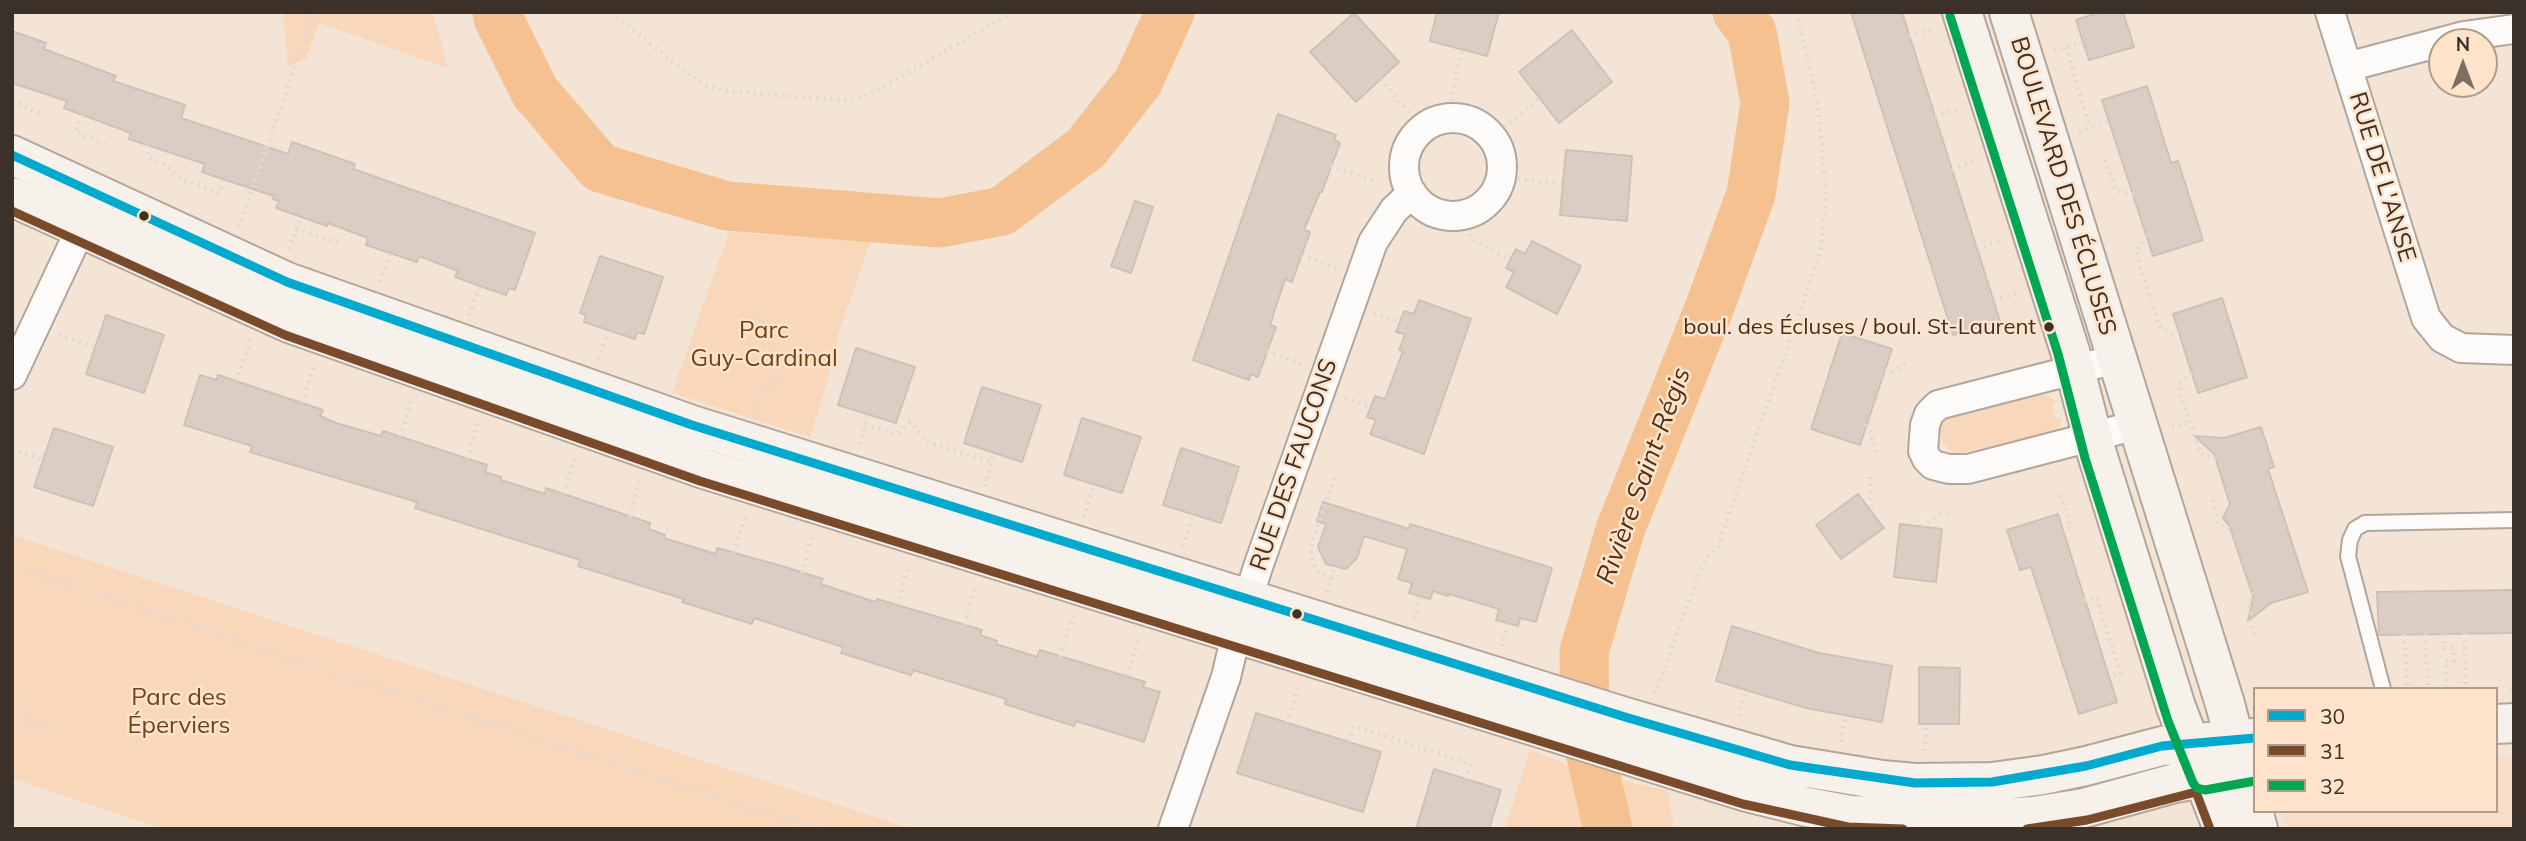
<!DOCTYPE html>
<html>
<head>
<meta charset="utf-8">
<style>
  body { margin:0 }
  #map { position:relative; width:2526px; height:841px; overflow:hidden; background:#f3e4d6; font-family:Mulish,sans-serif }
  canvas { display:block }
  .frame { position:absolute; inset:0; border:14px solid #3c3128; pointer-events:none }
  .legend { position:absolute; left:2253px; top:687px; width:245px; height:126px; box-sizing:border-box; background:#ffe3ca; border:2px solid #b19c89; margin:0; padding:9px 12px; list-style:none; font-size:21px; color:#3c3128 }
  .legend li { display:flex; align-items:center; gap:14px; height:35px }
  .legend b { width:35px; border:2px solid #b19c89 }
  .north { position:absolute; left:2428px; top:28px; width:70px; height:70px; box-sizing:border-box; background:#ffe3ca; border:2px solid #b19c89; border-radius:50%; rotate:0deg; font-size:19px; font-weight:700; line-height:28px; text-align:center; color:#3c3128 }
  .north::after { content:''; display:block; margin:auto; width:24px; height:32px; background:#7c7065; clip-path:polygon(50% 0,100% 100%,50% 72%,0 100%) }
</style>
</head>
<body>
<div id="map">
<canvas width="2526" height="841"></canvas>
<div class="frame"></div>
<ul class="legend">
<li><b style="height:9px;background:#00a9ce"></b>30</li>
<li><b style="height:9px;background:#7a4b2a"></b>31</li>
<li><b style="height:9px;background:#00a651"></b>32</li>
</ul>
<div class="north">N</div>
</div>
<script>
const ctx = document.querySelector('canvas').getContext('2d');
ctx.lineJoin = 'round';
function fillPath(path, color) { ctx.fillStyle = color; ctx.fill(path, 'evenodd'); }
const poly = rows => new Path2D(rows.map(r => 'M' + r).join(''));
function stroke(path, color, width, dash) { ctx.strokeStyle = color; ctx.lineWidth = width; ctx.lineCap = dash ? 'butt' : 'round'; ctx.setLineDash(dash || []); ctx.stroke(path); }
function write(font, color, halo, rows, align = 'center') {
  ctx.font = font + ' Mulish,sans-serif'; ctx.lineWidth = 5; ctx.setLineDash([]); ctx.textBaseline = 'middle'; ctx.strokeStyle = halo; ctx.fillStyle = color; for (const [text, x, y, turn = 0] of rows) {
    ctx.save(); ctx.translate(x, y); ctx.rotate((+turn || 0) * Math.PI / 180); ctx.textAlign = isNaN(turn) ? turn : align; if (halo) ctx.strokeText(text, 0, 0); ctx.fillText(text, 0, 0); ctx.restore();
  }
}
const built = poly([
  [2514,756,2514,829,2283,829,2285,811,2496,811,2496,758]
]);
const green = poly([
  [283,12,433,12,448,68,319,23,306,58,288,67],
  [729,232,871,241,838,334,837,350,810,437,672,393],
  [2040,395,2049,396,2057,402,2052,404,2056,419,2062,418,2059,428,2053,433,1960,453,1950,451,1942,442,1940,431,1943,422,1948,415],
  [12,535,912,829,162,829,12,778],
  [1530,750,1573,767,1592,829,1505,829],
  [1618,779,1668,791,1674,829,1629,829]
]);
const river = poly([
  [497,12,498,18,535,92,600,168,727,206,940,223,1002,211,1086,148,1138,82,1170,12],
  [1608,829,1585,730,1584,652,1620,530,1709,309,1751,194,1765,103,1752,32,1737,12]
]);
const building = poly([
  [1437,12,1499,12,1487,56,1430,41,1437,12],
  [1851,12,1902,12,2000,321,1953,335,1851,12],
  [2101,12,2123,12,2134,47,2089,60,2076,20,2101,12],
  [1354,13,1399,62,1356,102,1310,52,1354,13],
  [1572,30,1612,82,1559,123,1519,72,1572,30],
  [12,31,46,43,44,49,116,76,113,81,185,105,181,118,288,154,292,142,355,164,353,169,535,233,515,290,509,288,506,295,480,286,455,277,458,271,419,256,417,262,366,245,368,238,328,223,327,226,276,208,279,201,273,199,274,196,202,172,205,164,129,139,131,133,64,108,67,101,12,83,12,31],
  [2147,86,2171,163,2178,161,2203,240,2153,256,2102,100,2147,86],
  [1278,114,1336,135,1334,140,1340,143,1322,192,1320,192,1304,230,1310,232,1292,282,1285,279,1270,325,1276,327,1258,377,1251,374,1249,380,1193,360,1278,114],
  [1566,150,1632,156,1627,221,1560,215,1566,150],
  [1135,201,1153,207,1131,273,1111,266,1135,201],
  [1532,241,1581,266,1557,314,1506,287,1514,272,1506,268,1516,249,1525,254,1532,241],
  [600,256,663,277,644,334,637,332,635,339,584,322,586,315,580,313,600,256],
  [2222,298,2247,377,2198,393,2173,314,2222,298],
  [1419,300,1471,319,1424,454,1370,434,1376,420,1367,417,1375,396,1385,399,1403,351,1399,350,1405,334,1396,332,1404,311,1414,314,1419,300],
  [106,315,164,335,144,393,86,374,106,315],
  [1842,333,1892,349,1860,445,1811,429,1842,333],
  [856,348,915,367,896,423,838,405,856,348],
  [200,375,217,380,218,375,323,410,320,416,336,423,381,436,383,431,487,465,485,472,501,477,501,480,545,494,546,488,650,523,649,529,665,535,664,538,716,554,717,548,785,567,823,579,821,584,875,602,877,599,982,630,980,635,997,641,996,644,1037,657,1040,650,1145,682,1143,687,1160,692,1144,742,1076,721,1074,726,1005,704,1006,699,913,670,911,675,841,653,843,647,754,618,752,624,682,602,684,599,578,566,580,560,415,508,417,502,250,452,252,446,184,425,200,375],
  [982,387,1041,405,1022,462,964,443,982,387],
  [1082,418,1141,437,1122,493,1064,475,1082,418],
  [2261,427,2274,467,2268,469,2308,592,2271,603,2248,621,2253,596,2229,525,2223,518,2230,504,2214,454,2195,436,2224,438,2261,427],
  [54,428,113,447,93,506,34,487,54,428],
  [1181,448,1239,467,1221,523,1163,505,1181,448],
  [1858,494,1884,528,1841,559,1816,525,1858,494],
  [1323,502,1409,529,1410,524,1552,568,1536,622,1520,618,1518,626,1496,620,1499,609,1449,594,1448,596,1433,591,1430,599,1409,593,1412,583,1398,579,1407,549,1364,536,1357,558,1346,569,1326,564,1318,547,1326,524,1317,521,1323,502],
  [2058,514,2117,702,2079,714,2031,567,2020,570,2007,530,2058,514],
  [1900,524,1942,529,1936,582,1894,577,1900,524],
  [2514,590,2514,633,2379,635,2377,592,2514,590],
  [1732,626,1819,653,1892,666,1882,722,1806,708,1716,681,1732,626],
  [1919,667,1960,668,1959,724,1919,724,1919,667],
  [1256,713,1381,752,1363,812,1237,773,1256,713],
  [1434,769,1501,790,1489,829,1416,829,1434,769]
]);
const path = poly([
  [612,12,691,77,706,85,726,91,843,100,859,98,880,89,1013,12],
  [1909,36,1935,28],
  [2066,47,2090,128],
  [2054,51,2083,42],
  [1381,79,1410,114],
  [12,101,44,115],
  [1451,101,1462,50],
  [82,115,75,132,105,144],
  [1935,117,1961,108],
  [1504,127,1540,98],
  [2079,132,2108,122],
  [147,145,148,157,163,163,181,179,220,193,223,179],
  [2105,160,2116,191,2134,194],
  [1331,166,1374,181],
  [1952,170,1977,160],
  [1518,179,1563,184],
  [239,227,308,29,311,19,309,12],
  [296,229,343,244],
  [1470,234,1472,239,1510,260],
  [2146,235,2136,252,2159,326,2171,334,2179,334],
  [1977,248,2003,240],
  [289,249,301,217],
  [1302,255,1337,269],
  [380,282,390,253],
  [1994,301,2019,292],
  [1374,313,1400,322],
  [469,315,480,286],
  [59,335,95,347],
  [1267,351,1302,364],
  [598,359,609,330],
  [1885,370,1892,372,1907,363],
  [2191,372,2178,386,2201,454,2216,459],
  [236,381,251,339],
  [1345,398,1371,407],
  [302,403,315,364],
  [754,412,765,390,777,377,780,363,777,352,761,331,757,321,759,310],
  [1867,424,1878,454],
  [865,425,897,434,910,422,927,442,992,462],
  [2172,427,2189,423],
  [400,437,411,401],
  [859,444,868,414],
  [12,449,44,460],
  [467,459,478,423],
  [1870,477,1871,512],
  [985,486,994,453],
  [564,494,575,455],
  [2060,495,2071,527,2063,530],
  [2213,500,2218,523,2230,529],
  [630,517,640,480],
  [1084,517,1094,484],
  [1922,526,1940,513,1949,513],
  [1183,546,1193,514],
  [734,553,746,514],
  [12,565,326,671,818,829],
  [802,573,812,536],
  [1332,578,1319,572,1313,563,1311,552,1313,539,1335,475],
  [1327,592,1335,566],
  [2252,592,2248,612,2255,637],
  [2084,600,2096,597,2121,673,2109,677],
  [897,605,909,566],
  [1414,619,1421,596],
  [964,625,976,585],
  [2465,633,2465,689],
  [2404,634,2408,689],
  [2425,634,2428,689],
  [2443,634,2444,648,2453,648,2454,661,2445,661,2447,689],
  [1502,646,1508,623],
  [1060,657,1074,614],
  [1127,676,1139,637],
  [2512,691,2514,662],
  [1655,694,1700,570,1708,556,1718,546,1820,253,1826,199,1824,172,1818,106,1797,12],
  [19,704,27,716,29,725],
  [1739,716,1746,690],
  [1287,723,1298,687],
  [12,727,49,723],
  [1349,742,1354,726,1471,764,1466,779],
  [1841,742,1845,715],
  [1925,751,1926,724]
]);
const lane = poly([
  [2383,689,2348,556,2350,540,2355,529,2365,523,2514,520]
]);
const street = poly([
  [2330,12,2426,318,2442,338,2461,348,2514,350],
  [2347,67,2464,36,2514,29],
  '1404 167a49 49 0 1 1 98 0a49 49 0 1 1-98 0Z',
  [2116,359,1938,405,1929,414,1925,425,1923,451,1927,459,1933,465,1949,469,1968,469,2137,425],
  [12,375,88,213],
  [1173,829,1226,677,1236,635,1259,564,1373,242,1394,210,1412,193]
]);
const secondary = poly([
  [1962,12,2070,351,2097,454,2176,707,2223,829],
  [2009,12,2225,704,2258,829],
  [12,155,287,282,692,425,1625,717,1790,765,1882,780,1915,783,1992,782,2043,775,2086,766,2162,746,2255,738],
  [12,197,289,323,704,469,1747,792,1807,807,1850,815,1991,819,2034,816,2084,808,2175,783,2255,768],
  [2496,724,2514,723]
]);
const bus1 = poly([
  [12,155,287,282,692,425,1625,717,1790,765,1915,783,1992,782,2086,766,2162,746,2255,738]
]);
const bus2 = poly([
  [12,211,285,335,700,481,1743,804,1848,827,1903,829],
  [2027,829,2087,820,2196,792,2210,829]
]);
const bus3 = poly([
  [1950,16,2058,354,2085,458,2168,721,2193,783,2197,788,2205,790,2255,781]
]);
const markers = [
  [144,216,6,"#3c3128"],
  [2049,327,6,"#3c3128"],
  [1297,614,6,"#3c3128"]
];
const busNames = [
  ["boul. des Écluses / boul. St-Laurent",2036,327]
];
const streetNames = [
  ["RUE DE L'ANSE",2382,177,73],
  ["BOULEVARD DES ÉCLUSES",2063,186,73],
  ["RUE DES FAUCONS",1294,465,-71]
];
const parkNames = [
  ["Parc",764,331],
  ["Guy-Cardinal",764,359],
  ["Parc des",179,698],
  ["Éperviers",179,726]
];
const waterNames = [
  ["Rivière Saint-Régis",1644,476,-70]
];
fillPath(built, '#f8dec8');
fillPath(green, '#f8d7ba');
stroke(river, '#f6c190', 49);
fillPath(building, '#dacec4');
stroke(building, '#cec1b7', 2);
stroke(lane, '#b2a69b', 18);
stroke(street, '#b2a69b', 32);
stroke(secondary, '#b2a69b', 42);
stroke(path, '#dfdad5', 4.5, [2, 5]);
stroke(lane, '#fdfbf9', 14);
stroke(street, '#fdfbf9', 28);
stroke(secondary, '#f6f1eb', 38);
stroke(bus1, '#00a9ce', 9);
stroke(bus2, '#7a4b2a', 9);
stroke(bus3, '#00a651', 9);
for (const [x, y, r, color] of markers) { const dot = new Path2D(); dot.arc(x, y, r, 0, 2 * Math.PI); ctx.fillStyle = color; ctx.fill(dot); stroke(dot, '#ffe3ca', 2.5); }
write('22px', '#3c3128', '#ffe3ca', busNames, 'right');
write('24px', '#3c3128', '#ffe3ca', streetNames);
write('24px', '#704314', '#ffe3ca', parkNames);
write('italic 26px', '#4e3116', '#ffe3ca', waterNames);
</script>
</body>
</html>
